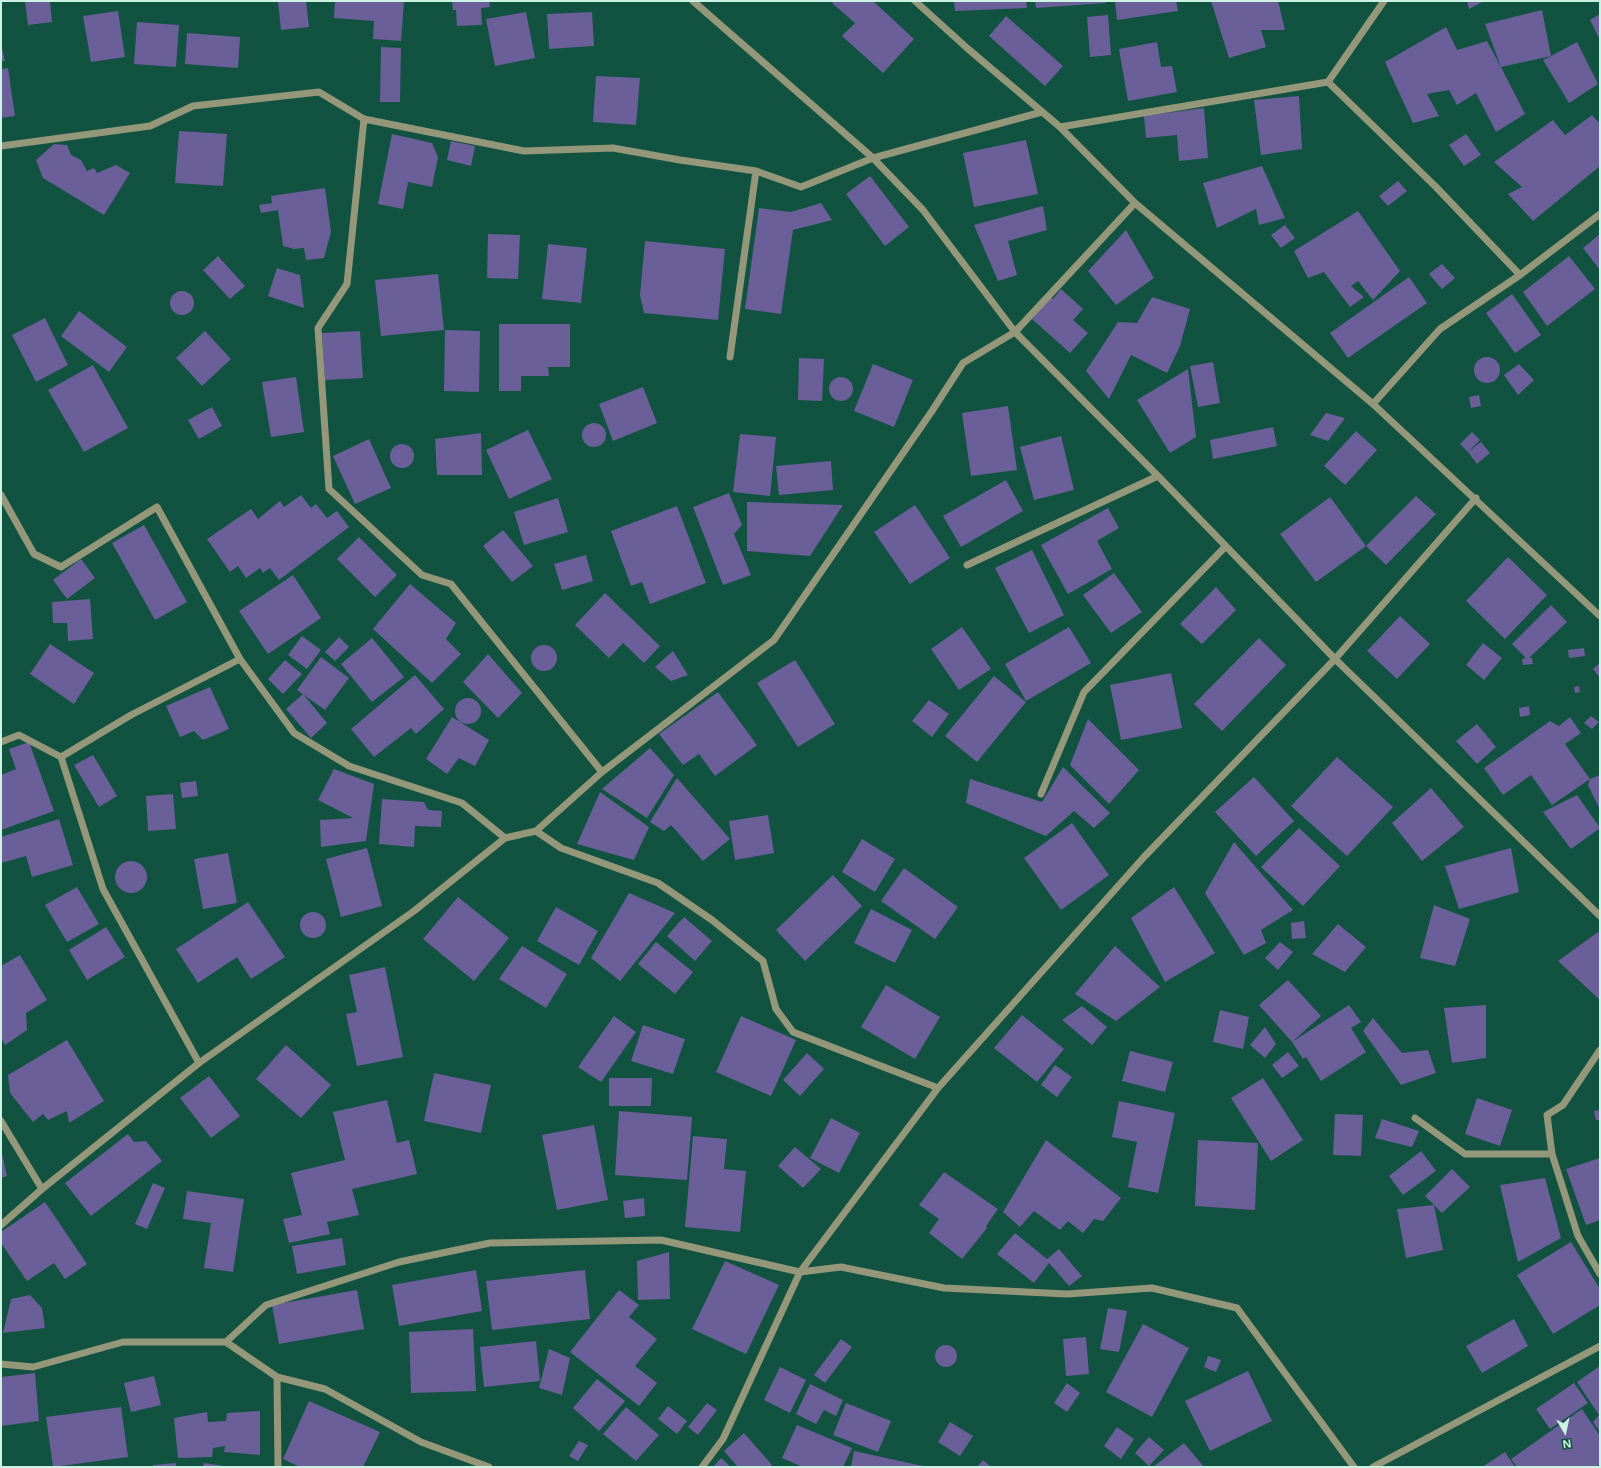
<!DOCTYPE html>
<html>
<head>
<meta charset="utf-8">
<style>
  body { margin:0 }
  #map { position:relative; width:1601px; height:1468px; overflow:hidden; background:#115241; font-family:"Noto Sans",sans-serif }
  canvas { display:block }
  .frame { position:absolute; inset:0; border:2px solid #ccf2e4; pointer-events:none }
  .north { position:absolute; left:1545px; top:1412px; width:40px; height:40px; -webkit-text-stroke:3px #115241; paint-order:stroke; rotate:171deg; font-size:11px; font-weight:700; line-height:16px; text-align:center; color:#ccf2e4 }
  .north::after { content:''; display:block; margin:auto; width:14px; height:18px; background:#ccf2e4; clip-path:polygon(50% 0,100% 100%,50% 72%,0 100%) }
</style>
</head>
<body>
<div id="map">
<canvas width="1601" height="1468"></canvas>
<div class="frame"></div>
<div class="north">N</div>
</div>
<script>
const ctx = document.querySelector('canvas').getContext('2d');
ctx.lineJoin = 'round';
function fillPath(path, color) { ctx.fillStyle = color; ctx.fill(path, 'evenodd'); }
const poly = rows => new Path2D(rows.map(r => 'M' + r).join(''));
function stroke(path, color, width, dash) { ctx.strokeStyle = color; ctx.lineWidth = width; ctx.lineCap = dash ? 'butt' : 'round'; ctx.setLineDash(dash || []); ctx.stroke(path); }
const building = poly([
  [25,1,50,1,52,22,28,25],
  [278,1,306,1,309,27,281,30],
  [335,1,404,1,401,41,373,39,374,21,334,18],
  [452,1,489,1,490,7,481,8,482,25,457,26,456,10,453,10],
  [834,1,873,1,914,39,883,73,842,36,855,23,832,3],
  [954,1,1026,1,1027,8,955,11],
  [1035,1,1106,1,1106,3,1036,8],
  [1115,1,1176,1,1178,11,1117,20],
  [1211,1,1278,1,1285,30,1261,30,1266,47,1229,58],
  [1467,1,1484,1,1469,9],
  [1542,10,1551,56,1577,42,1598,84,1569,103,1543,60,1551,56,1501,67,1525,114,1496,132,1476,93,1457,105,1449,90,1427,94,1439,116,1413,123,1385,62,1446,27,1457,50,1487,41,1501,67,1485,24],
  [118,11,125,57,91,62,83,16],
  [526,12,535,58,495,66,486,19],
  [592,12,594,46,549,49,547,14],
  [1600,14,1600,40,1590,20],
  [1108,15,1111,55,1090,57,1087,17],
  [1006,16,1063,66,1045,86,989,36],
  [137,22,179,25,176,67,134,64],
  [187,33,240,37,238,68,185,64],
  [1157,42,1161,67,1172,66,1177,92,1128,101,1119,49],
  [1,44,5,61,1,61],
  [381,47,401,48,400,102,380,102],
  [8,68,15,116,1,118,1,69],
  [596,76,640,78,636,125,593,122],
  [1299,96,1302,149,1261,155,1254,100],
  [1204,108,1208,158,1179,161,1177,135,1146,138,1144,116],
  [1592,115,1600,124,1600,166,1533,221,1508,194,1522,187,1494,162,1553,120,1565,135],
  [179,131,227,134,223,186,175,183],
  [392,134,432,143,438,157,432,187,408,182,403,209,378,204],
  [1466,134,1481,155,1464,166,1449,145],
  [1026,140,1038,194,974,207,963,153],
  [451,141,475,146,471,166,447,160],
  [54,144,67,145,71,155,81,160,87,171,94,168,97,173,116,165,130,173,104,215,43,178,36,160],
  [1262,166,1285,218,1259,225,1256,209,1217,228,1203,183],
  [870,176,909,227,885,246,846,194],
  [1398,181,1407,191,1388,206,1379,196],
  [325,188,331,232,324,258,306,260,304,248,294,249,283,246,278,210,261,213,259,205,272,203,271,196],
  [821,203,832,220,793,230,781,314,745,309,759,208,791,212],
  [1043,206,1047,230,1008,241,1017,275,998,281,974,225],
  [1358,211,1400,271,1373,300,1358,281,1351,286,1364,297,1350,307,1324,272,1308,278,1294,251],
  [1285,225,1295,238,1281,248,1271,235],
  [1126,230,1154,278,1116,305,1088,271],
  [488,234,520,235,518,279,487,278],
  [1600,234,1600,270,1583,248],
  [645,241,725,249,718,320,644,313,640,295],
  [548,244,587,248,581,303,542,299],
  [218,256,245,286,230,299,203,270],
  [1569,256,1595,289,1547,326,1523,292],
  [1442,264,1455,278,1442,289,1429,274],
  [277,268,300,275,304,308,268,296],
  [438,274,444,330,381,336,375,280],
  [1409,277,1427,303,1348,358,1330,333],
  [1061,289,1083,309,1073,320,1088,333,1070,353,1032,319,1051,297,1053,299],
  '170 303a12 12 0 1 1 24 0a12 12 0 1 1-24 0Z',
  [1512,294,1541,335,1515,353,1486,313],
  [1152,297,1190,309,1180,346,1167,373,1131,355,1109,399,1086,371,1118,322,1137,323],
  [79,311,127,347,109,372,61,336],
  [45,318,68,365,36,382,12,335],
  [499,324,570,324,570,367,548,367,549,376,521,376,521,391,499,391],
  [445,330,480,331,479,392,444,391],
  [205,331,231,359,202,386,176,358],
  [360,331,363,378,325,380,322,333],
  '1474 370a13 13 0 1 1 26 0a13 13 0 1 1-26 0Z',
  [799,358,824,359,822,401,798,400],
  [1213,362,1220,403,1198,407,1190,366],
  [873,364,913,380,894,427,854,411],
  [1519,364,1534,380,1518,395,1504,375],
  [93,365,128,428,84,452,48,390],
  [1188,369,1196,437,1170,453,1137,400],
  '829 389a12 12 0 1 1 24 0a12 12 0 1 1-24 0Z',
  [296,377,304,432,271,437,262,382],
  [643,387,657,423,613,441,599,404],
  [1479,395,1481,406,1471,408,1469,397],
  [1008,406,1017,470,971,476,962,413],
  [212,407,222,426,199,439,188,420],
  [1326,413,1345,418,1328,441,1310,435],
  '582 435a12 12 0 1 1 24 0a12 12 0 1 1-24 0Z',
  [1273,427,1277,446,1213,459,1210,440],
  [528,430,552,479,509,499,486,450],
  [1356,431,1377,450,1345,485,1324,466],
  [1472,432,1480,440,1468,452,1460,444],
  [481,433,482,475,437,475,435,439],
  [740,434,776,437,770,496,733,492],
  [1061,436,1074,490,1034,500,1020,447],
  [369,439,391,488,355,504,333,456],
  [1481,442,1490,453,1477,464,1468,452],
  '390 456a12 12 0 1 1 24 0a12 12 0 1 1-24 0Z',
  [831,461,833,490,779,495,776,466],
  [1006,480,1023,511,961,547,943,516],
  [729,493,742,525,734,534,751,575,723,585,693,507],
  [301,495,311,508,316,504,327,518,337,511,349,527,279,580,270,568,263,573,260,568,246,578,238,566,230,572,207,539,251,509,258,519,280,501,284,507],
  [1416,496,1436,514,1386,565,1366,546],
  [1330,497,1366,546,1316,582,1280,534],
  [558,498,568,532,524,545,514,512],
  [747,502,843,505,810,556,747,551],
  [915,505,950,558,910,584,874,532],
  [677,506,706,583,650,604,642,582,631,586,611,531],
  [1108,508,1119,528,1097,541,1112,569,1068,594,1041,545],
  [144,525,187,602,155,620,112,543],
  [503,530,533,566,512,582,483,546],
  [359,537,397,575,375,597,337,559],
  [1032,550,1064,615,1029,633,995,568],
  [586,555,593,581,562,590,554,564],
  [1508,557,1547,595,1505,639,1466,601],
  [81,559,95,578,67,599,53,580],
  [1114,573,1142,612,1111,633,1083,595],
  [293,575,321,618,268,654,239,611],
  [410,584,456,623,446,639,461,654,432,683,373,629],
  [1216,587,1236,610,1202,644,1180,624],
  [605,593,660,646,644,663,623,643,609,658,575,625],
  [90,599,93,639,68,641,67,623,53,623,52,602],
  [1551,605,1567,622,1529,658,1532,658,1533,664,1523,665,1522,659,1526,658,1512,644],
  [1400,616,1430,644,1397,679,1367,651],
  [962,627,991,669,959,690,931,649],
  [1069,627,1091,663,1026,701,1005,664],
  [302,636,321,650,307,669,288,655],
  [339,637,349,647,335,661,325,652],
  [372,638,404,677,372,702,341,664],
  [1259,638,1286,665,1222,731,1194,704],
  [1483,643,1502,658,1484,680,1466,665],
  [50,644,94,673,74,704,30,674],
  '531 658a13 13 0 1 1 26 0a13 13 0 1 1-26 0Z',
  [1584,648,1585,656,1569,658,1568,650],
  [673,651,688,675,671,681,655,667],
  [488,654,522,693,498,718,463,682],
  [321,657,349,678,325,710,297,690],
  [285,660,302,674,283,694,268,679],
  [795,660,835,724,798,747,757,683],
  [1600,663,1600,678,1593,669],
  [1171,673,1182,728,1121,740,1110,685],
  [415,675,444,709,416,734,411,728,374,757,351,729],
  [994,676,1026,702,977,762,945,736],
  [1579,686,1580,692,1575,693,1574,687],
  [210,687,229,729,203,740,194,731,180,737,166,706],
  [718,692,757,745,715,776,699,754,683,765,659,734],
  [303,694,327,723,311,738,286,709],
  '455 711a13 13 0 1 1 26 0a13 13 0 1 1-26 0Z',
  [929,700,949,714,932,737,912,721],
  [1529,706,1530,715,1520,717,1519,708],
  [1591,716,1599,722,1592,729,1584,723],
  [452,717,489,740,475,766,459,758,447,774,426,759],
  [1570,717,1581,733,1565,744,1590,779,1552,805,1531,775,1503,795,1484,768,1550,721,1559,726],
  [1088,719,1139,770,1109,804,1070,765],
  [1477,724,1496,747,1477,764,1456,741],
  [29,742,54,811,1,830,1,775,16,769,9,749],
  [650,748,674,775,647,818,602,789],
  [93,755,117,796,99,807,74,765],
  [1337,757,1393,807,1347,856,1291,806],
  [1063,767,1110,813,1094,828,1074,811,1046,836,966,803,970,779,1042,802],
  [334,769,374,784,366,841,321,847,320,820,353,818,318,800],
  [1600,775,1600,810,1588,785,1590,779],
  [1254,777,1294,821,1256,856,1215,812],
  [677,778,730,839,703,861,671,825,664,831,650,822],
  [196,781,198,796,182,798,180,783],
  [1431,788,1464,827,1422,861,1392,823],
  [600,792,649,827,634,860,577,844],
  [173,794,176,829,148,831,146,796],
  [1577,795,1600,828,1571,849,1543,812],
  [382,799,424,802,428,810,442,811,441,827,415,826,414,847,379,844],
  [768,815,774,853,735,860,729,821],
  [59,819,73,865,32,877,26,856,1,863,1,837],
  [1072,823,1109,875,1061,910,1024,858],
  [1299,828,1340,866,1303,906,1261,867],
  [862,839,895,859,875,892,842,872],
  [1234,842,1293,910,1261,930,1266,943,1244,955,1205,893],
  [367,848,382,906,341,917,326,859],
  [1511,848,1519,892,1459,909,1445,866],
  [228,853,237,903,203,909,194,859],
  '115 877a16 16 0 1 1 32 0a16 16 0 1 1-32 0Z',
  [904,868,958,907,935,939,881,901],
  [833,875,862,906,805,961,776,930],
  [77,887,99,924,67,942,45,905],
  [1174,887,1215,953,1165,982,1131,918],
  [629,893,675,913,620,981,591,958],
  [458,897,509,938,474,981,423,939],
  [248,902,285,957,251,979,237,957,198,983,176,949],
  [1434,905,1470,919,1455,966,1420,958],
  [556,907,598,931,579,965,537,941],
  [871,909,912,930,895,963,854,943],
  '300 925a13 13 0 1 1 26 0a13 13 0 1 1-26 0Z',
  [684,917,712,941,695,961,667,936],
  [1304,921,1306,938,1292,939,1291,923],
  [1338,924,1366,947,1345,972,1312,954],
  [106,927,125,957,87,980,69,950],
  [1598,932,1600,935,1600,1000,1558,961],
  [656,942,693,972,675,994,638,964],
  [1280,942,1293,952,1278,970,1265,958],
  [522,946,567,974,546,1008,499,979],
  [1115,946,1160,987,1116,1021,1075,994],
  [20,955,47,1000,26,1013,27,1030,5,1045,1,1038,1,966],
  [385,967,403,1057,357,1066,346,1014,357,1012,349,975],
  [1288,980,1321,1016,1292,1042,1259,1005],
  [886,985,940,1017,915,1059,861,1027],
  [1349,1005,1361,1022,1351,1028,1366,1052,1321,1081,1306,1057,1303,1059,1292,1042],
  [1486,1005,1486,1058,1452,1063,1444,1008],
  [1082,1006,1107,1027,1092,1045,1062,1020],
  [1220,1010,1249,1017,1243,1049,1213,1042],
  [1022,1015,1064,1049,1037,1082,994,1048],
  [614,1016,636,1032,601,1082,578,1067],
  [741,1016,796,1040,771,1096,716,1072],
  [1373,1018,1402,1053,1428,1050,1436,1073,1401,1085,1363,1031],
  [643,1025,685,1039,673,1074,631,1061],
  [1265,1027,1276,1044,1265,1058,1250,1045],
  [67,1040,104,1101,69,1123,67,1111,48,1120,43,1114,33,1122,10,1093,8,1075],
  [286,1045,331,1085,301,1118,256,1079],
  [1130,1051,1173,1062,1165,1092,1122,1081],
  [1288,1052,1299,1066,1282,1078,1272,1065],
  [807,1053,824,1069,800,1096,783,1080],
  [1055,1065,1072,1077,1057,1097,1041,1085],
  [434,1073,491,1085,481,1133,424,1121],
  [209,1076,240,1116,211,1138,180,1098],
  [609,1078,652,1078,651,1106,609,1106],
  [1263,1078,1303,1140,1271,1161,1231,1098],
  [1477,1098,1512,1110,1500,1146,1465,1134],
  [387,1100,397,1143,409,1140,417,1174,352,1189,359,1215,327,1222,330,1234,289,1243,283,1219,302,1215,291,1173,345,1160,333,1112],
  [1119,1101,1175,1113,1158,1193,1128,1187,1137,1142,1112,1137],
  [1600,1110,1600,1120,1596,1120,1594,1111],
  [619,1111,692,1117,687,1180,615,1175],
  [1335,1114,1363,1115,1361,1156,1333,1155],
  [831,1118,860,1133,839,1173,810,1158],
  [1382,1119,1419,1131,1412,1147,1375,1138],
  [594,1125,608,1200,557,1210,542,1135],
  [128,1134,134,1142,146,1141,162,1161,91,1216,65,1183],
  [693,1136,727,1139,724,1169,746,1171,740,1232,685,1227],
  [1046,1140,1121,1198,1103,1221,1094,1219,1083,1233,1068,1221,1060,1230,1034,1211,1020,1227,1003,1212],
  [1198,1140,1258,1143,1255,1210,1195,1206],
  [795,1147,821,1169,803,1188,778,1166],
  [1,1149,7,1176,1,1178],
  [1421,1151,1436,1171,1403,1195,1389,1176],
  [1600,1158,1600,1220,1586,1225,1566,1169],
  [1452,1169,1470,1187,1442,1213,1425,1196],
  [944,1172,998,1209,986,1226,987,1228,962,1259,929,1233,939,1219,919,1205],
  [1545,1178,1561,1238,1518,1262,1500,1185],
  [153,1183,165,1188,147,1229,135,1224],
  [187,1191,244,1199,233,1272,204,1268,211,1223,183,1219],
  [644,1198,645,1216,625,1218,623,1201],
  [45,1202,87,1264,65,1279,54,1263,27,1281,1,1243,1,1232],
  [1434,1205,1443,1250,1406,1258,1397,1209],
  [1015,1233,1047,1259,1059,1249,1082,1276,1069,1286,1049,1263,1034,1283,997,1254],
  [342,1238,346,1265,297,1274,292,1246],
  [1571,1242,1600,1289,1600,1305,1553,1334,1517,1275],
  [669,1252,670,1299,638,1300,637,1261],
  [725,1261,779,1285,746,1354,692,1329],
  [476,1270,482,1311,399,1326,392,1285],
  [585,1270,590,1319,492,1330,486,1281],
  [357,1290,364,1329,279,1344,272,1305],
  [619,1290,639,1305,629,1317,657,1339,635,1366,657,1383,639,1406,570,1352],
  [30,1295,42,1308,45,1328,3,1333,11,1299],
  [1108,1308,1127,1311,1119,1352,1100,1349],
  [1514,1319,1528,1346,1482,1373,1466,1346],
  [1143,1324,1189,1348,1152,1417,1106,1392],
  [473,1329,476,1391,411,1393,409,1332],
  [1086,1337,1089,1374,1066,1376,1063,1339],
  [841,1339,852,1347,825,1383,814,1375],
  [536,1341,540,1381,484,1387,480,1347],
  '935 1356a11 11 0 1 1 22 0a11 11 0 1 1-22 0Z',
  [549,1349,570,1358,562,1395,539,1388],
  [1208,1356,1221,1360,1216,1372,1204,1367],
  [1600,1366,1600,1432,1593,1422,1599,1415,1577,1382],
  [780,1367,806,1380,790,1413,764,1400],
  [1248,1371,1272,1421,1210,1451,1185,1401],
  [35,1373,39,1421,1,1426,1,1377],
  [154,1376,161,1405,131,1412,124,1383],
  [597,1379,625,1401,599,1431,573,1408],
  [1067,1383,1080,1393,1067,1412,1054,1403],
  [1574,1383,1588,1403,1550,1429,1536,1409],
  [810,1384,843,1400,836,1416,824,1410,816,1424,796,1414],
  [309,1401,380,1432,363,1467,300,1467,283,1459],
  [707,1403,717,1410,698,1435,688,1427],
  [846,1403,891,1421,878,1452,833,1435],
  [668,1406,687,1421,677,1434,658,1419],
  [121,1407,128,1457,53,1467,46,1417],
  [626,1407,659,1435,636,1461,603,1434],
  [1582,1409,1600,1436,1600,1464,1595,1467,1517,1467,1511,1459],
  [260,1411,260,1455,224,1452,225,1446,213,1448,212,1457,178,1458,174,1418,207,1412,208,1422,226,1421,227,1413],
  [950,1422,973,1436,960,1456,938,1442],
  [797,1425,852,1448,843,1467,803,1467,782,1458],
  [1117,1427,1134,1439,1121,1459,1104,1446],
  [744,1433,772,1465,769,1467,738,1467,724,1451],
  [1149,1437,1164,1450,1149,1466,1135,1453],
  [579,1441,588,1445,578,1461,569,1456],
  [1184,1443,1204,1467,1153,1467],
  [854,1451,923,1466,922,1467,851,1467],
  [1505,1452,1515,1467,1482,1467],
  [721,1458,729,1465,727,1467,713,1467],
  [983,1460,991,1467,977,1467],
  [176,1463,176,1467,153,1467,153,1465],
  [204,1463,224,1466,224,1467,203,1467]
]);
const minor = poly([
  [693,1,873,158,923,210,1015,332,1158,476,1335,659,1600,916],
  [915,1,967,48,1060,127,1135,203,1373,404,1600,616],
  [1328,82,1384,1],
  [364,119,347,284,318,328,329,489,422,575,451,584,602,772],
  [1060,127,1328,82,1436,187,1520,275],
  [1,146,150,126,193,106,319,92,364,119,524,151,613,148,680,160,756,171,801,187,873,158,1042,112],
  [730,357,756,171],
  [1373,404,1440,329,1520,275,1600,214],
  [1,495,34,554,61,567,157,507,240,659,294,733,349,766,462,803,505,838],
  [967,565,1158,476],
  [1,742,19,735,61,757,131,715,240,659],
  [61,757,103,889,199,1063],
  [1041,794,1084,692,1225,547],
  [536,831,561,848,658,883,712,920,763,961,776,1009,793,1032,938,1088],
  [1600,1050,1563,1105,1547,1115,1552,1154,1578,1236,1600,1274],
  [1415,1118,1465,1154,1552,1154],
  [1,1121,42,1189],
  [1,1225,42,1189,199,1063,414,911,505,838,536,831,602,772,774,640,932,411,963,363,1015,332,1135,203],
  [226,1342,277,1377,325,1389,421,1442,489,1467],
  [1,1364,33,1367,123,1342,226,1342,266,1305,399,1262,490,1243,661,1240,800,1272,841,1267,944,1288,1067,1294,1152,1288,1237,1308,1354,1467],
  [277,1377,278,1467],
  [702,1467,723,1439,800,1272,938,1088,1144,857,1335,659,1476,498],
  [1373,1467,1600,1346]
]);
fillPath(building, '#6a5f99');
stroke(minor, '#94977a', 7);
</script>
</body>
</html>
